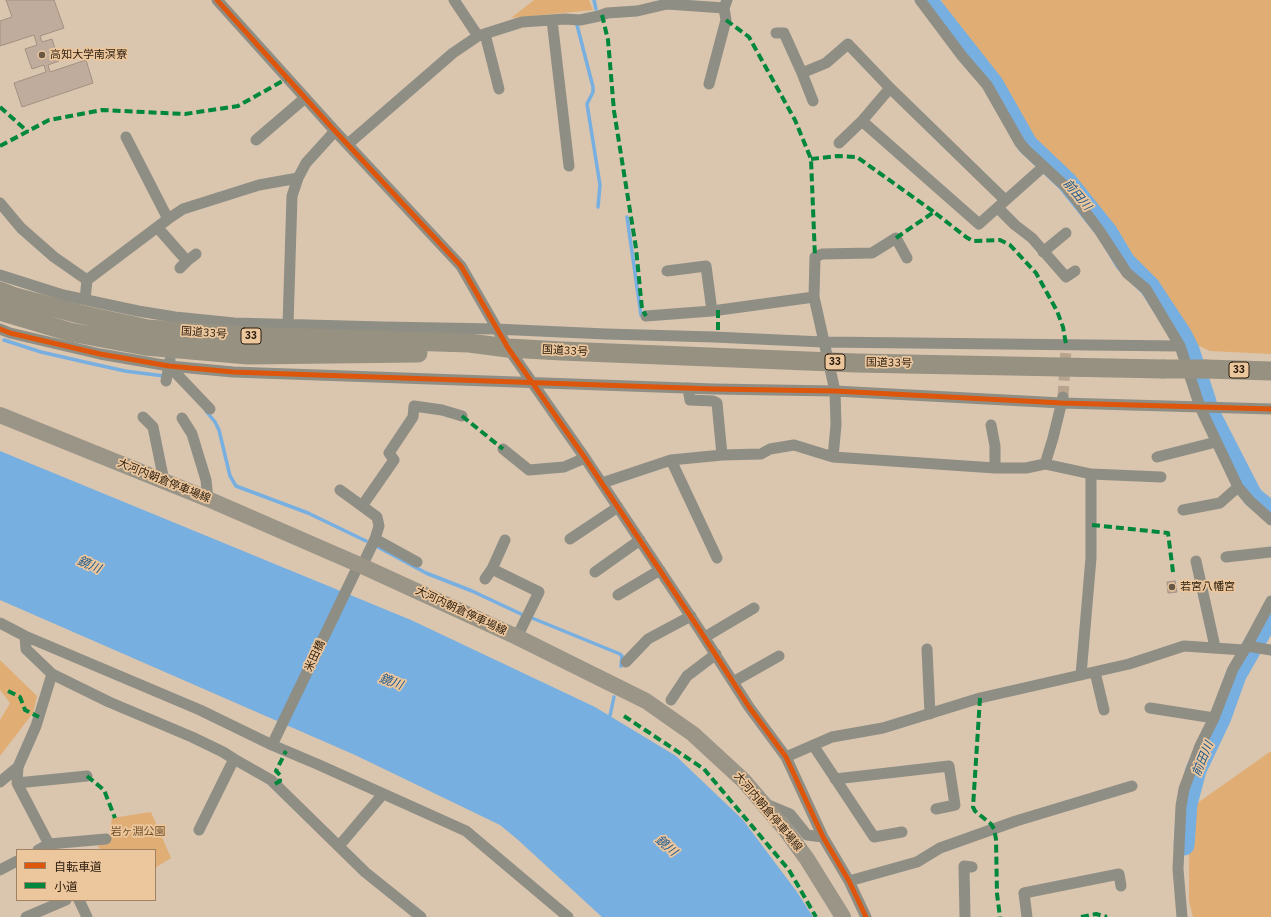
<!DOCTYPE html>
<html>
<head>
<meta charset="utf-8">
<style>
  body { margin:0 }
  #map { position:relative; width:1271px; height:917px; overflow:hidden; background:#dac5af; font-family:"IBM Plex Sans","Noto Sans JP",sans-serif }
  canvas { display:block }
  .legend { position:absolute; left:16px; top:849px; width:140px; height:52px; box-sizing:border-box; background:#ecc69d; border:1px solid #9e8263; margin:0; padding:5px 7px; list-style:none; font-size:12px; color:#2a1c0c }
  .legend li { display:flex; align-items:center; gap:8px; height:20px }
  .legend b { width:20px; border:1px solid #9e8263 }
</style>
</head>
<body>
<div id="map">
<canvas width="1271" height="917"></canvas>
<ul class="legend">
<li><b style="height:5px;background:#de560c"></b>自転車道</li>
<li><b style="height:5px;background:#00873e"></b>小道</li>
</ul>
</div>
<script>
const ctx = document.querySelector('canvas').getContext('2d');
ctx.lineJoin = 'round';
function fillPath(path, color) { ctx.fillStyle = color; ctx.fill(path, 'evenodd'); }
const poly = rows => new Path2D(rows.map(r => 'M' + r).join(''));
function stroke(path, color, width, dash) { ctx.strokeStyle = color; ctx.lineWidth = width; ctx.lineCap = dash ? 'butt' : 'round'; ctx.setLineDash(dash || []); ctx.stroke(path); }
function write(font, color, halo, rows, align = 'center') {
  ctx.font = font + ' "IBM Plex Sans","Noto Sans JP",sans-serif'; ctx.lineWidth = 3.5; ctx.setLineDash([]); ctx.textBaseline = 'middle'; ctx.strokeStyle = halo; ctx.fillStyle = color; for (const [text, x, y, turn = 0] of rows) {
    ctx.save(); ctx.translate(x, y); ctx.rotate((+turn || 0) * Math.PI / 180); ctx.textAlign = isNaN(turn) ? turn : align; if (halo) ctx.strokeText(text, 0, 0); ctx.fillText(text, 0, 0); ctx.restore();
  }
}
const green = poly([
  [534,0,589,0,593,10,511,18],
  [941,0,1271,0,1271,354,1210,351,1195,344,1182,323,1152,284,1129,263,1119,241,1073,180,1050,161,1006,102,982,67],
  [0,660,37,696,33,713,0,756,0,720,10,703,0,690],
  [1271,751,1271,917,1193,917,1189,901,1189,809],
  [151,812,171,858,155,868,155,850,100,850,98,846,109,838,112,818]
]);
const water = poly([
  [0,451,411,620,595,707,676,756,743,820,797,892,813,917,602,917,517,839,500,825,355,755,0,600]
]);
const stream = poly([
  [594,0,596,9],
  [577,25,593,87,593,92,587,104,600,185,598,207],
  [627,217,641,315],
  [4,340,41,352,89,363,125,371,164,376],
  [206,411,215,422,219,430,230,476,236,486,308,513,366,541],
  [376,546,426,573,472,591,521,614],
  [532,618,620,654,622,656,621,666],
  [609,720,614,697]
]);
const river = poly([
  [927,0,993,84,1027,144,1067,182,1107,232,1125,262,1150,287,1159,301,1181,334,1189,350,1206,402],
  [1211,416,1250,492,1253,497,1271,512],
  [1184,845,1187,804,1196,770,1221,717,1236,675,1271,614]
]);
const building = poly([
  [6,0,54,0,64,28,40,36,42,42,52,39,59,61,48,65,50,72,86,60,93,83,22,107,14,83,46,72,44,65,32,69,25,49,37,45,34,35,0,46,0,21,12,17,6,0],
  [1175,581,1177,592,1168,593,1167,582,1175,581]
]);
const minorTunnel = poly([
  [1063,397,1066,349]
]);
const minor = poly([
  [217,0,335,131,461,266,508,348,585,458,699,629,749,707,786,757,823,837,849,881,866,917],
  [920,0,962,56,987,85,1020,143,1026,150,1066,187,1074,197,1099,230,1127,273,1146,289,1180,346,1200,407,1238,487,1250,501,1271,520],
  [552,20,569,166],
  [776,33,784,33,802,73,813,101],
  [485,34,499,89],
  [478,36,522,22,565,19,580,20,599,16,607,13,637,11,667,4,724,8],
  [802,73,826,63,848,44,890,88],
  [709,84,726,20,724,8,727,0],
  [126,137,168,219],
  [256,140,305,98],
  [839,143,862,121],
  [348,144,453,53,478,36,454,0],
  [1005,200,890,88,862,121,979,224,1043,167],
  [0,203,21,228,54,257,87,280],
  [998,208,1015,225,1032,238,1066,277,1075,271],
  [157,227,187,261,196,254],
  [1043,252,1066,233],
  [180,268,187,261],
  [667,271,706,266,712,311],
  [0,275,63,295,138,311,175,317,234,323,383,327,495,329,606,334,714,337,823,342,1180,346],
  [814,297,815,257,822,254,872,253,896,238,907,258],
  [85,300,87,280,168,219,183,209,259,185,298,178,306,163,335,131],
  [646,316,712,311,814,297,835,391,836,425,833,457],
  [288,325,292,196,298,178],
  [0,329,10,333,100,354,169,366,233,372,714,389,835,391,1062,403,1271,409],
  [169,366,210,409],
  [166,381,170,360],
  [688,388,690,400,713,401,717,403,722,455],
  [143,417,153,427,164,481],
  [182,418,192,434,206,480,208,499],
  [991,425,995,446,995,468],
  [503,449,529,470,564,467,585,458],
  [1157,457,1216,442],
  [671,460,717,558],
  [1045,464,1053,438,1063,397],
  [1091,474,1161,477],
  [602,483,671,460,722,455,761,454,770,449,794,445,833,457,995,468,1026,468,1045,464,1091,474,1091,558,1081,675],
  [340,490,362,506],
  [1183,510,1220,503,1238,487],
  [375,539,417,562],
  [570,539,618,507],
  [1226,557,1271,552],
  [1196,561,1215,647],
  [362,566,375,539,379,526,377,517,362,506,394,460,389,453,413,417,414,406,442,410,462,416],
  [492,569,539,592,517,637],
  [595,572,640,540],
  [485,579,492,569,505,540],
  [618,595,660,570],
  [0,623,25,636,200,710,272,745,359,564],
  [25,636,26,649,52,674,109,702,192,737,223,752,234,759,271,780,365,872,421,917],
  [705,637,754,608],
  [1247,646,1271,650],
  [927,649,930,714],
  [626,662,648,639,691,616],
  [1095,672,1104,710],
  [733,682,779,656],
  [671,700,687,676,716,654],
  [1150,708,1214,718],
  [813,745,874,837,902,832],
  [786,757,832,737,883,728,980,698,1129,664,1184,646,1244,650],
  [317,764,286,751,272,745,317,764,466,831,568,917],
  [835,779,949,766,955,805,936,809],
  [0,782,18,767],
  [17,783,87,776],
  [766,804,790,814,807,835,823,837],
  [199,830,234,759],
  [339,846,383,794],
  [38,850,49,844,106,839],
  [52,850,17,783,18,767,36,726,52,674],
  [0,870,17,861],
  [849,881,917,862,940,848,1016,821,1132,786],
  [79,900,87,917],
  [26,917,66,900],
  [965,917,964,866,972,867],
  [1027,917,1024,893,1119,874,1121,886],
  [1182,917,1178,869,1181,806,1184,789,1200,746,1214,718,1233,669,1248,644,1271,601]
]);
const secondary = poly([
  [0,415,208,499,362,566,517,637,646,701,693,734,744,781,785,829,807,859,843,917]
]);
const trunk = poly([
  [0,291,15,297,79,314,148,329,247,336,469,343,508,348,562,351,856,363,1163,369],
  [0,311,70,332,145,346,248,355,418,353],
  [1206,369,1271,371]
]);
const trunkBridge = poly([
  [1163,369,1206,369]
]);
const quiet = poly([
  [602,15,608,40,614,111,636,248,642,309,646,316],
  [726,20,749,37,795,120,811,159,815,257],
  [0,107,28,132],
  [0,146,49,120,102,110,185,114,238,106,288,78],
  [811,159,838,156,857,157,934,212],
  [896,238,934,212,966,237,973,241,1000,240,1010,245,1036,273,1057,311,1063,327,1066,344],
  [718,310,718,330],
  [462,416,503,449],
  [1092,525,1168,533,1173,572],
  [8,691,20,697,25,710,39,717],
  [980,698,973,807,975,811,991,824,994,829,996,839,997,894,1000,917],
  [624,716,704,769,789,870,816,917],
  [87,776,104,790,115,818],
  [275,784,280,781,280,775,276,771,286,751],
  [1081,917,1096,914,1107,917]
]);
const cycleway = poly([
  [217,0,335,131,461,266,508,348,585,458,699,629,749,707,786,757,823,837,849,881,866,917],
  [0,329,10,333,100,354,169,366,233,372,714,389,835,391,1062,403,1271,409]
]);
const markers = [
  [42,55,4,"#685745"],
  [1172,587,4,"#685745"]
];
const shields = [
  [251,336,20],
  [835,362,20],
  [1239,370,20]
];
const shieldNames = [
  ["33",251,336],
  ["33",835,362],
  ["33",1239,370]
];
const poiNames = [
  ["高知大学南溟寮",50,55],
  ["若宮八幡宮",1180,587]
];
const streetNames = [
  ["国道33号",204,333,4],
  ["国道33号",565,351,3],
  ["国道33号",889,363,1],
  ["大河内朝倉停車場線",164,481,22],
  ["大河内朝倉停車場線",461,611,25],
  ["米田橋",315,656,-65],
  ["大河内朝倉停車場線",768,812,50]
];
const parkNames = [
  ["岩ヶ淵公園",138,832]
];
const waterNames = [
  ["前田川",1077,195,50],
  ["鏡川",89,565,23],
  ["鏡川",391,682,20],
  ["前田川",1203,759,-67],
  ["鏡川",666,846,41]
];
fillPath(green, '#e0ae74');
fillPath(water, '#77afe0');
stroke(stream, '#77afe0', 3.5);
stroke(river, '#77afe0', 21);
fillPath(building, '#bfac9d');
stroke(building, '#a29081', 1);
stroke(minorTunnel, '#b7a38e', 11, [11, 5.5]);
stroke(minor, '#8e8e84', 11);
stroke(secondary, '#9a9587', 16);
stroke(trunk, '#969181', 19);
stroke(trunkBridge, '#969181', 19);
stroke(quiet, '#00873e', 4, [8, 4]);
stroke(cycleway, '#de560c', 5);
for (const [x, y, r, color] of markers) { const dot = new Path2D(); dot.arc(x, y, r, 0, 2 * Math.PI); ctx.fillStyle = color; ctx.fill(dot); stroke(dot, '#ecc69d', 1.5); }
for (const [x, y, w] of shields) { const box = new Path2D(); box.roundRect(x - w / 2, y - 8, w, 16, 3); ctx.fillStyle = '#ecc69d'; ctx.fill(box); stroke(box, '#2a1c0c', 1); }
write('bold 10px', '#2a1c0c', null, shieldNames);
write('11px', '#2a1c0c', '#ecc69d', poiNames, 'left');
write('11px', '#2a1c0c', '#ecc69d', streetNames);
write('11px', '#715029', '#ecc69d', parkNames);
write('italic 12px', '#1b598d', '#ecc69d', waterNames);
</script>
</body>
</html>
